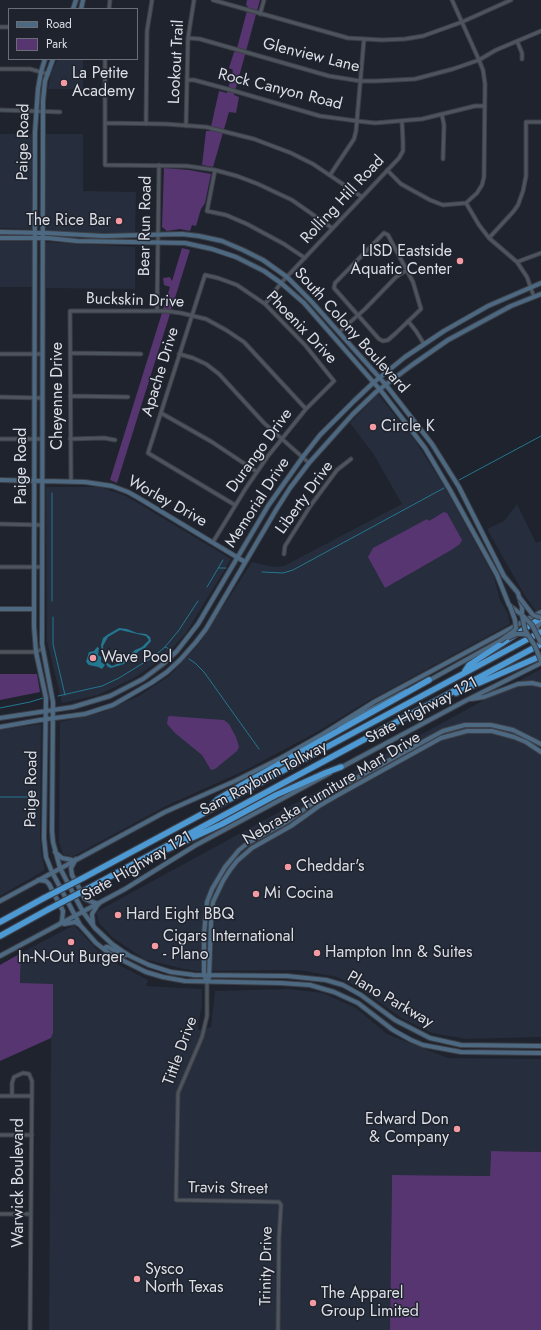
<!DOCTYPE html>
<html>
<head>
<meta charset="utf-8">
<style>
  body { margin:0 }
  #map { position:relative; width:541px; height:1330px; overflow:hidden; background:#1f232d; font-family:Jost,sans-serif }
  canvas { display:block }
  .legend { position:absolute; left:8px; top:8px; width:130px; height:52px; box-sizing:border-box; background:#1f232d; border:1px solid #6b6e77; margin:0; padding:5px 7px; list-style:none; font-size:12px; color:#dcdfe6 }
  .legend li { display:flex; align-items:center; gap:8px; height:20px }
  .legend b { width:20px; border:1px solid #6b6e77 }
</style>
</head>
<body>
<div id="map">
<canvas width="541" height="1330"></canvas>
<ul class="legend">
<li><b style="height:5px;background:#4d6981"></b>Road</li>
<li><b style="height:11px;background:#573571"></b>Park</li>
</ul>
</div>
<script>
const ctx = document.querySelector('canvas').getContext('2d');
ctx.lineJoin = 'round';
function fillPath(path, color) { ctx.fillStyle = color; ctx.fill(path, 'evenodd'); }
const poly = rows => new Path2D(rows.map(r => 'M' + r).join(''));
function stroke(path, color, width, dash) { ctx.strokeStyle = color; ctx.lineWidth = width; ctx.lineCap = dash ? 'butt' : 'round'; ctx.setLineDash(dash || []); ctx.stroke(path); }
function write(font, color, halo, rows, align = 'center') {
  ctx.font = font + ' Jost,sans-serif'; ctx.lineWidth = 3; ctx.setLineDash([]); ctx.textBaseline = 'middle'; ctx.strokeStyle = halo; ctx.fillStyle = color; for (const [text, x, y, turn = 0] of rows) {
    ctx.save(); ctx.translate(x, y); ctx.rotate((+turn || 0) * Math.PI / 180); ctx.textAlign = isNaN(turn) ? turn : align; if (halo) ctx.strokeText(text, 0, 0); ctx.fillText(text, 0, 0); ctx.restore();
  }
}
const built = poly([
  [58,59,83,59,83,89,48,89,52,70],
  [0,134,32,134,33,229,0,228],
  [46,134,83,134,83,191,136,192,135,235,46,231],
  [0,241,32,241,32,287,0,287],
  [46,242,135,247,135,289,46,288],
  [378,394,416,442,445,488,494,577,500,600,508,614,510,624,368,701,317,732,246,770,166,806,72,857,63,854,59,842,60,722,102,712,139,696,169,676,199,644,252,562,274,567,284,566,402,504,374,455,350,423],
  [46,487,100,487,126,496,231,559,186,633,163,658,134,678,98,695,62,703,47,641],
  [517,504,536,543,541,541,541,608,536,611,525,596,487,529,504,521],
  [541,669,541,1037,466,1039,432,1033,403,1019,359,988,337,977,299,970,196,971,184,969,144,959,112,937,99,923,96,912],
  [41,724,40,835,41,852,45,870,0,896,0,730],
  [74,925,96,949,113,962,148,980,146,986,202,989,202,1006,198,1024,199,1030,211,1027,215,991,289,989,323,993,356,1008,387,1034,448,1058,541,1059,541,1152,491,1151,490,1176,392,1175,390,1330,49,1330,51,1038,53,1033,53,984,20,984,21,953]
]);
const green = poly([
  [247,0,260,0,234,95,239,97,236,113,229,112,213,167,202,165,206,131,210,131,219,91,227,93,233,70,229,68,234,52,236,52,248,7,246,5],
  [164,168,189,170,211,174,205,203,201,209,196,226,192,225,190,231,180,229,167,231,162,227],
  [182,248,190,250,117,483,110,480,170,287,164,285,163,278,170,277,172,281],
  [444,512,447,513,462,540,460,544,453,549,385,588,368,557,373,548,427,519,429,521],
  [0,674,37,674,40,692,0,700],
  [170,716,224,720,229,724,236,737,239,747,237,751,215,769,211,770,202,755,175,733,167,724,168,717],
  [21,953,20,983,53,984,53,1033,51,1038,0,1061,0,965],
  [491,1151,541,1152,541,1330,390,1330,392,1175,490,1176]
]);
const water = poly([
  [119,628,127,629,137,633,146,634,150,637,151,641,145,648,139,651,124,664,111,668,108,667,103,660,101,645,103,638,107,635],
  [120,630,146,636,149,640,142,647,135,650,122,662,112,666,106,662,104,655,103,646,108,637],
  [97,647,99,648,98,655,101,657,101,662,105,665,102,669,98,667,89,665,86,662,89,652,94,651]
]);
const stream = poly([
  [459,480,541,436],
  [52,493,52,601],
  [219,568,226,568],
  [262,572,283,573,293,570,444,488],
  [207,587,223,560],
  [53,617,53,644,65,695],
  [165,647,172,650],
  [189,659,195,663,204,672,259,749],
  [58,696,102,686,119,678,153,657,165,647,179,630,198,601],
  [0,708,30,702,43,698],
  [0,797,32,797]
]);
const street = poly([
  [213,0,348,38,382,40,405,39,423,36,462,22,511,0],
  [109,9,110,0],
  [260,14,264,0],
  [0,27,9,27],
  [188,38,200,39,329,76,360,81,377,81,415,79,453,69,479,60,496,50,541,31],
  [517,41,522,53,522,59],
  [105,59,105,165,187,166,215,170,237,176,258,184,292,200,332,228],
  [0,69,30,69,48,74],
  [187,80,194,80,231,90,320,116,357,121,375,123,422,119,475,106,485,106],
  [0,110,60,112],
  [442,115,444,125,443,159],
  [105,123,166,124,206,127,254,139,291,153,313,164,362,197],
  [146,124,147,31,152,0],
  [186,126,188,38,194,0],
  [215,170,207,211,226,215,247,224,284,244,305,258],
  [387,170,401,184,430,200,443,205,466,203,477,193,482,185,484,177,485,84,483,70,479,60,452,0],
  [330,175,354,139,356,131,364,39],
  [466,203,479,225,489,238,517,262,527,277,534,297],
  [384,233,388,235,413,282,421,309,396,333,388,340,383,341,379,339,334,288,335,283,384,233],
  [489,238,513,212,518,205,523,191,526,176,526,122,541,122],
  [517,262,541,253],
  [265,304,281,283,399,158,403,151,403,142,402,122],
  [157,311,159,165],
  [408,321,416,331,424,344],
  [339,332,365,309,396,277,407,270],
  [70,353,141,354],
  [0,354,42,354],
  [179,354,193,358,206,364,219,374,264,423,309,463],
  [70,396,128,397],
  [0,397,42,398],
  [161,413,212,442,257,472],
  [0,439,42,439],
  [70,439,104,438,115,440],
  [71,481,70,311,166,311,181,313,206,319,226,330,244,342,306,409],
  [0,524,42,525],
  [213,542,246,488,268,456,306,409,334,381,305,345,265,304,237,285,218,278,205,275,148,453,235,505],
  [284,554,285,546,311,505,337,470,351,459],
  [0,567,42,567],
  [0,652,36,652,42,649],
  [207,982,207,1016,202,1037,178,1093,176,1200,279,1202,281,1205,279,1238,278,1330],
  [0,1096,32,1096],
  [12,1096,12,1083,14,1077,23,1073,29,1074,32,1081,30,1330],
  [0,1135,32,1135],
  [0,1214,31,1214]
]);
const secondary = poly([
  [73,9,76,0],
  [81,9,83,0],
  [45,59,41,72,38,89,35,132,34,626,36,652,46,698,44,838,46,857,52,872,80,925,89,935,96,943,110,954,146,972,163,977,185,981,281,983,310,985,334,992,358,1003,393,1030,411,1040,423,1045,461,1052,541,1053],
  [53,59,45,81,43,101,42,644,53,702,52,831,53,842,60,868,83,912,95,928,112,944,122,951,130,956,149,965,171,972,194,975,287,976,326,980,343,985,361,995,395,1020,430,1038,461,1045,541,1046],
  [0,232,47,233,104,236,182,234,199,236,222,241,243,250,263,260,287,277,311,301,386,385,432,444,459,487,504,576,518,593,522,607,522,615],
  [0,238,48,238,77,241,185,243,212,249,236,257,264,271,281,283,304,303,382,392,425,448,450,490,497,575,509,605,522,615],
  [0,480,85,482,112,486,128,492,137,497,245,562],
  [0,609,34,609],
  [536,633,537,627,541,622],
  [428,681,500,641],
  [471,699,484,697,518,684,532,683,541,685],
  [0,718,73,707,110,696,143,679,163,664,177,651,198,624,268,506,302,458,320,435,354,401,373,383,405,357,444,331,488,306,541,283],
  [339,726,406,691],
  [0,727,40,720,85,714,113,705,151,683,167,672,180,660,196,642,206,629,276,510,290,488,309,463,353,414,376,392,412,365,448,340,511,306,541,294],
  [340,768,465,701,541,663],
  [55,852,62,858,72,860],
  [76,859,71,868,72,875,85,899,92,902,99,904],
  [38,880,46,881,49,884,63,911,62,921,60,924],
  [0,901,165,812,235,781,279,759,323,734,374,702,541,612],
  [64,924,75,922,80,925],
  [93,925,92,914,97,906],
  [104,949,106,947,108,947,119,953,126,955],
  [0,956,125,889,196,845,330,773],
  [209,978,211,922,213,902,223,881,230,870,237,861,252,848,291,826,319,806,338,795,441,738,467,731,492,731,514,737,526,742,541,752],
  [207,982,204,975,204,934,207,902,212,889,225,867,239,850,248,843,288,821,320,798,443,731,465,725,491,725,513,730,541,744]
]);
const highway = poly([
  [465,671,469,665,541,618],
  [456,693,541,656],
  [210,807,218,799,240,786,429,680],
  [168,849,222,824,276,795,325,773,341,767],
  [83,878,541,632],
  [89,888,541,644],
  [0,922,44,898],
  [0,936,49,909]
]);
const secondaryBridge = poly([
  [519,597,533,615,541,618],
  [522,615,525,630,535,646,541,661],
  [522,615,532,625,541,643],
  [508,638,516,634,524,634,529,636],
  [500,641,514,631,516,628,515,620,510,606]
]);
const highwayBridge = poly([
  [44,898,83,878],
  [49,909,89,888]
]);
const markers = [
  [64,83,4,"#f49aa3"],
  [119,221,4,"#f49aa3"],
  [460,261,4,"#f49aa3"],
  [373,427,4,"#f49aa3"],
  [93,658,4,"#f49aa3"],
  [288,867,4,"#f49aa3"],
  [256,894,4,"#f49aa3"],
  [118,915,4,"#f49aa3"],
  [71,942,4,"#f49aa3"],
  [155,946,4,"#f49aa3"],
  [317,953,4,"#f49aa3"],
  [457,1129,4,"#f49aa3"],
  [137,1279,4,"#f49aa3"],
  [313,1303,4,"#f49aa3"]
];
const streetNames = [
  ["Glenview Lane",311,56,14],
  ["Lookout Trail",177,62,-87],
  ["Rock Canyon Road",280,90,14],
  ["Paige Road",24,142,-89],
  ["Rolling Hill Road",343,200,-47],
  ["Bear Run Road",146,226,-89],
  ["Buckskin Drive",135,301,2],
  ["Phoenix Drive",301,328,46],
  ["South Colony Boulevard",351,331,48],
  ["Apache Drive",161,372,-73],
  ["Cheyenne Drive",58,396,-90],
  ["Durango Drive",260,451,-54],
  ["Paige Road",22,466,-90],
  ["Liberty Drive",305,498,-54],
  ["Worley Drive",167,502,29],
  ["Memorial Drive",258,503,-57],
  ["State Highway 121",422,711,-28],
  ["Sam Rayburn Tollway",264,779,-28],
  ["Paige Road",32,789,-89],
  ["Nebraska Furniture Mart Drive",332,789,-31],
  ["State Highway 121",137,867,-30],
  ["Plano Parkway",390,1000,30],
  ["Tittle Drive",181,1051,-70],
  ["Warwick Boulevard",19,1183,-90],
  ["Travis Street",228,1189,1],
  ["Trinity Drive",267,1266,-89]
];
const poiNames = [
  ["La Petite",72,74],
  ["Academy",72,92],
  ["The Rice Bar",111,221,"right"],
  ["LISD Eastside",452,252,"right"],
  ["Aquatic Center",452,270,"right"],
  ["Circle K",381,427],
  ["Wave Pool",101,658],
  ["Cheddar's",296,867],
  ["Mi Cocina",264,894],
  ["Hard Eight BBQ",126,915],
  ["Cigars International",163,937],
  ["- Plano",163,955],
  ["Hampton Inn & Suites",325,953],
  ["In-N-Out Burger",71,958,"center"],
  ["Edward Don",449,1120,"right"],
  ["& Company",449,1138,"right"],
  ["Sysco",145,1270],
  ["North Texas",145,1288],
  ["The Apparel",321,1294],
  ["Group Limited",321,1312]
];
fillPath(built, '#262d3c');
fillPath(green, '#573571');
fillPath(water, '#237790');
stroke(stream, '#237790', 1);
stroke(street, '#3c3f47', 5);
stroke(secondary, '#3c3f47', 6);
stroke(highway, '#3c3f47', 8);
stroke(street, '#4e545e', 3);
stroke(secondary, '#4d6981', 4);
stroke(highway, '#4c99d4', 5.5);
stroke(secondaryBridge, '#3c3f47', 6, []);
stroke(highwayBridge, '#3c3f47', 8, []);
stroke(secondaryBridge, '#4d6981', 4);
stroke(highwayBridge, '#4c99d4', 5.5);
for (const [x, y, r, color] of markers) { const dot = new Path2D(); dot.arc(x, y, r, 0, 2 * Math.PI); ctx.fillStyle = color; ctx.fill(dot); stroke(dot, '#1f232d', 1.5); }
write('16px', '#dcdfe6', '#1f232d', streetNames);
write('16px', '#dcdfe6', '#1f232d', poiNames, 'left');
</script>
</body>
</html>
